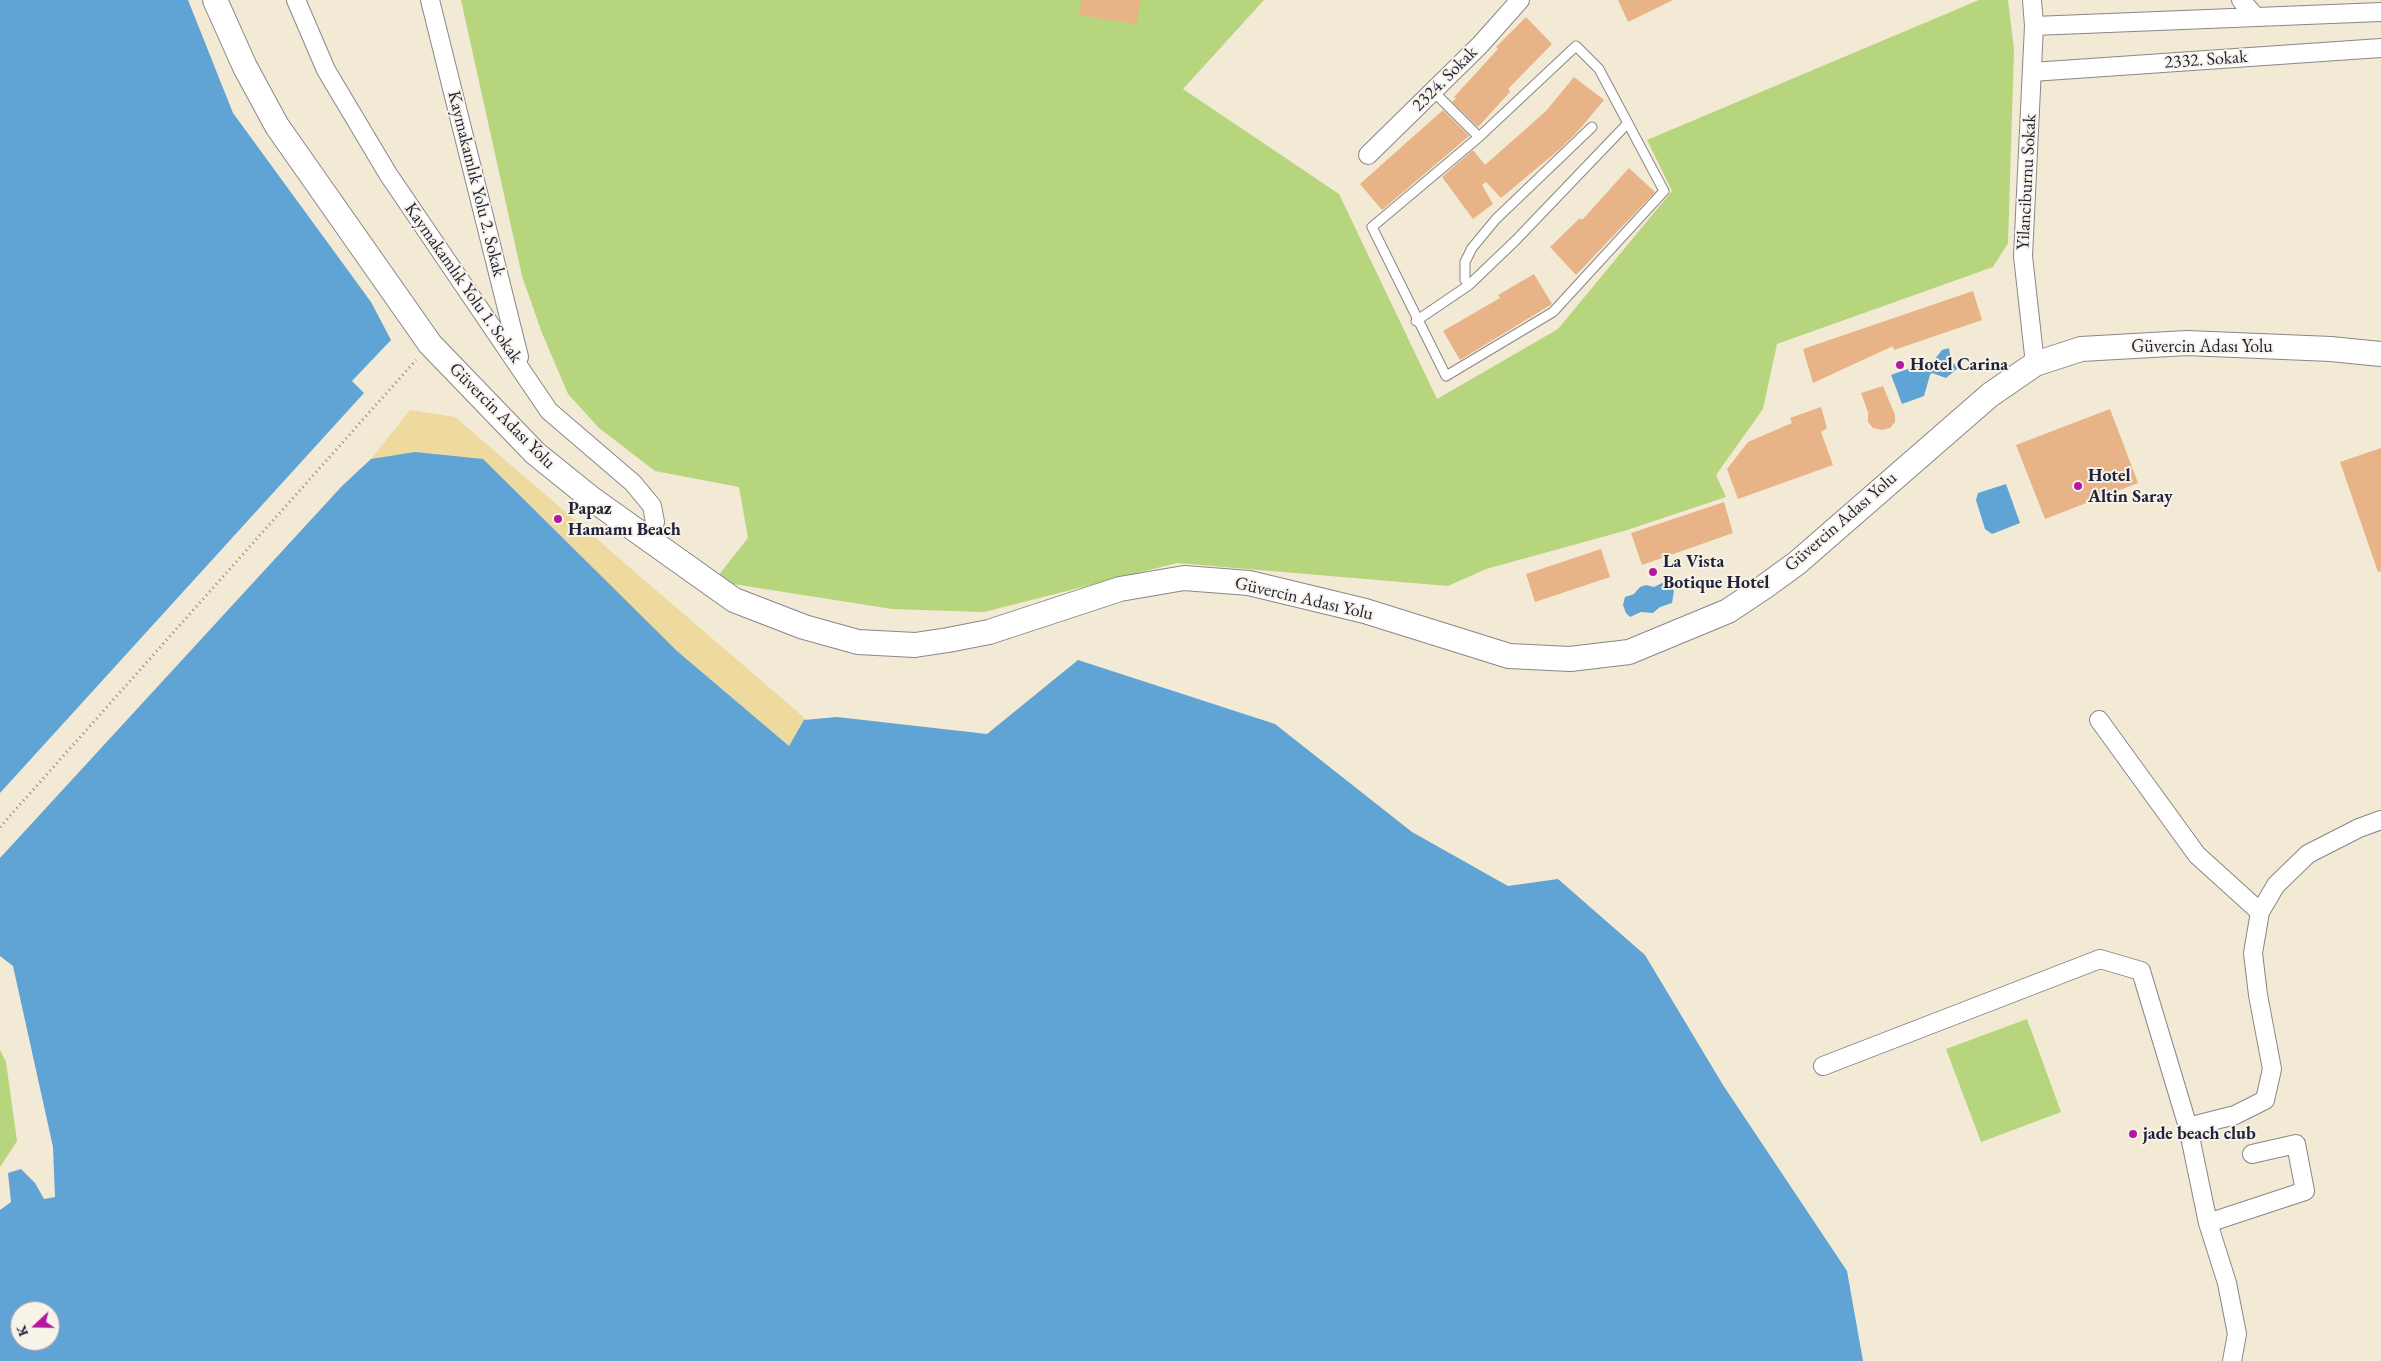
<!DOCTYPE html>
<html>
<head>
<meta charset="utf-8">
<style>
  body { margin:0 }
  #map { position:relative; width:2381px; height:1361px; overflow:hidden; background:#f2ead5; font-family:"EB Garamond",serif }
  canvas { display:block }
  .north { position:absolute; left:10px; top:1301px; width:50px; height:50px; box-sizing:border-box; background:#f7f3e8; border:1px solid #a29fa3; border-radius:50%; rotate:249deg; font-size:14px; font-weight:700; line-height:20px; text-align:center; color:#22223b }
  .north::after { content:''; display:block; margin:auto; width:18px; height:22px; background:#b5179e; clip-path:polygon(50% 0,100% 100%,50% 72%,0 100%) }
</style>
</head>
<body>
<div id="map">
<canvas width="2381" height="1361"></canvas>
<div class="north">K</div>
</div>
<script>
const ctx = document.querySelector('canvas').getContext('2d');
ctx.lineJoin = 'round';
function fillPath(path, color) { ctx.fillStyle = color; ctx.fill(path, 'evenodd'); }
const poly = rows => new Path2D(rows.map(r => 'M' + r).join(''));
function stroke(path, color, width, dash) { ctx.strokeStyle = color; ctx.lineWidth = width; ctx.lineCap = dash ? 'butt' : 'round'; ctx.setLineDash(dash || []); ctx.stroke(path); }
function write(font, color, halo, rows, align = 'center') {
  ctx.font = font + ' "EB Garamond",serif'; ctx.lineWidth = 4; ctx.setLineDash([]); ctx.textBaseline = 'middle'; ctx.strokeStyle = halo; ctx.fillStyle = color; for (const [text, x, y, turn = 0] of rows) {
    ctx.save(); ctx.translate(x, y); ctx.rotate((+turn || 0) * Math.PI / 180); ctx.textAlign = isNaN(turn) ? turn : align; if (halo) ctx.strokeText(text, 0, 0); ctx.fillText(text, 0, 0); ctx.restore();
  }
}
const green = poly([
  [461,0,1264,0,1183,89,1339,194,1437,399,1558,329,1672,191,1647,140,1979,0,2008,0,2014,50,2008,243,1993,267,1777,344,1763,409,1716,475,1726,497,1624,531,1486,569,1448,586,1177,563,984,612,892,609,714,581,748,538,739,487,655,471,599,428,568,394,542,333,522,276],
  [2027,1019,2061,1112,1981,1142,1946,1049],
  [0,1050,6,1062,17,1141,0,1167]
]);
const sand = poly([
  [410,410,455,417,807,720,789,746,677,651,371,459]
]);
const water = poly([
  [0,0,188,0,233,113,371,302,391,340,352,381,364,393,0,793],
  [1949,348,1951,361,1958,368,1946,378,1932,373,1930,375,1924,396,1902,404,1891,375,1916,366,1926,370,1942,350],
  [415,452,483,459,677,651,789,746,804,720,837,717,987,734,1078,660,1275,724,1412,832,1508,886,1558,879,1645,955,1723,1085,1847,1271,1863,1361,0,1361,0,1210,11,1202,8,1173,21,1169,35,1183,44,1199,55,1197,53,1147,13,966,0,956,0,858,342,486,371,459],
  [20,1311,50,1311,50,1341,20,1341],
  [2006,484,2020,523,1992,534,1985,529,1976,500,1978,493],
  [1666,581,1674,591,1672,603,1660,607,1653,613,1641,612,1630,617,1626,613,1623,605,1625,597,1634,594,1640,587,1646,585,1654,587]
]);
const building = poly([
  [1081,0,1140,0,1137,24,1079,15],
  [1618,0,1673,0,1628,22],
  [1526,17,1552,44,1508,89,1510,92,1478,127,1452,102,1456,98,1454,97,1498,49,1496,47],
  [1574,77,1604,100,1579,130,1560,149,1501,198,1486,182,1482,185,1493,204,1473,219,1442,177,1473,150,1485,165,1546,111],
  [1443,110,1469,136,1382,210,1360,184],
  [1629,168,1655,192,1576,275,1550,247,1580,218,1582,220],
  [1534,274,1552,304,1460,360,1443,331,1500,298,1498,295],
  [1973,291,1982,320,1894,350,1893,346,1813,383,1803,349],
  [1883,386,1895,415,1895,422,1890,428,1882,430,1873,428,1868,422,1868,412,1861,393],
  [1821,407,1827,428,1821,432,1833,465,1738,499,1727,469,1748,442,1792,423,1790,418],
  [2110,409,2138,483,2045,519,2016,445],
  [2381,448,2381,571,2378,572,2340,462],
  [1724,502,1733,533,1642,565,1631,533],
  [1601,549,1610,577,1535,602,1526,574]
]);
const path = poly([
  [0,827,416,360]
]);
const service = poly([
  [1433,91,1479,137,1372,227,1446,376,1553,312,1664,191,1599,69,1576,46,1479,137],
  [1469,285,1465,280,1465,262,1472,248,1496,219,1592,127],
  [1416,321,1469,285,1516,240,1628,123]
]);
const minor = poly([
  [296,0,326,70,388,174,549,411,633,483,652,506,655,522,648,539],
  [430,0,519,357],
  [2032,0,2034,26,2023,256,2035,364],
  [2241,0,2255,16],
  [2034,26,2381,12],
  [2032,72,2381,48],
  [1368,155,1480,45,1520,0],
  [2099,720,2197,855,2260,912],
  [1823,1066,2100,959,2141,971,2188,1127,2235,1115,2265,1100,2272,1069,2258,995,2253,953,2260,912,2276,885,2308,854,2359,828,2381,820],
  [2188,1127,2208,1223,2305,1191,2296,1144,2252,1154],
  [2208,1223,2227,1283,2237,1334,2232,1361]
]);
const secondary = poly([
  [215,0,245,67,277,126,430,344,535,453,592,499,734,600,804,627,858,642,915,645,948,640,989,632,1120,589,1184,578,1249,583,1365,611,1509,656,1570,659,1629,652,1728,611,1764,587,1797,563,1990,395,2035,364,2081,349,2187,343,2331,349,2381,354]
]);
const markers = [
  [1900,365,5,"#b5179e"],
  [2078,486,5,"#b5179e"],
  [558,519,5,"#b5179e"],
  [1653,572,5,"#b5179e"],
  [2133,1134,5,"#b5179e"]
];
const streetNames = [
  ["2332. Sokak",2206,60,-4],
  ["2324. Sokak",1445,79,-45],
  ["Yilanciburnu Sokak",2027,182,-87],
  ["Kaymakamlık Yolu 2. Sokak",476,184,76],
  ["Kaymakamlık Yolu 1. Sokak",463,283,55],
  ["Güvercin Adası Yolu",2202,347],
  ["Güvercin Adası Yolu",502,416,45],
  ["Güvercin Adası Yolu",1841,522,-41],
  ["Güvercin Adası Yolu",1304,599,13]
];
const poiNames = [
  ["Hotel Carina",1910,365],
  ["Hotel",2088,476],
  ["Altin Saray",2088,497],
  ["Papaz",568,509],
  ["Hamamı Beach",568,530],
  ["La Vista",1663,562],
  ["Botique Hotel",1663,583],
  ["jade beach club",2143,1134]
];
fillPath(green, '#b7d57c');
fillPath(sand, '#eeda9e');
fillPath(water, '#60a3d5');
fillPath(building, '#e8b386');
stroke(service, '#8a8688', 11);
stroke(minor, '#8a8688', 20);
stroke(secondary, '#8a8688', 26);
stroke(path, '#8a8688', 3, [1, 4]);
stroke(service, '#fff', 9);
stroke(minor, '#fff', 18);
stroke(secondary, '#fff', 24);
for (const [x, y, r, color] of markers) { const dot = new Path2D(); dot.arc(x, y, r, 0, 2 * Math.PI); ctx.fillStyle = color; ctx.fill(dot); stroke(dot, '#f7f3e8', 2); }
write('18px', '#22223b', '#f7f3e8', streetNames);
write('bold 18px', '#22223b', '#f7f3e8', poiNames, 'left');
</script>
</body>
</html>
